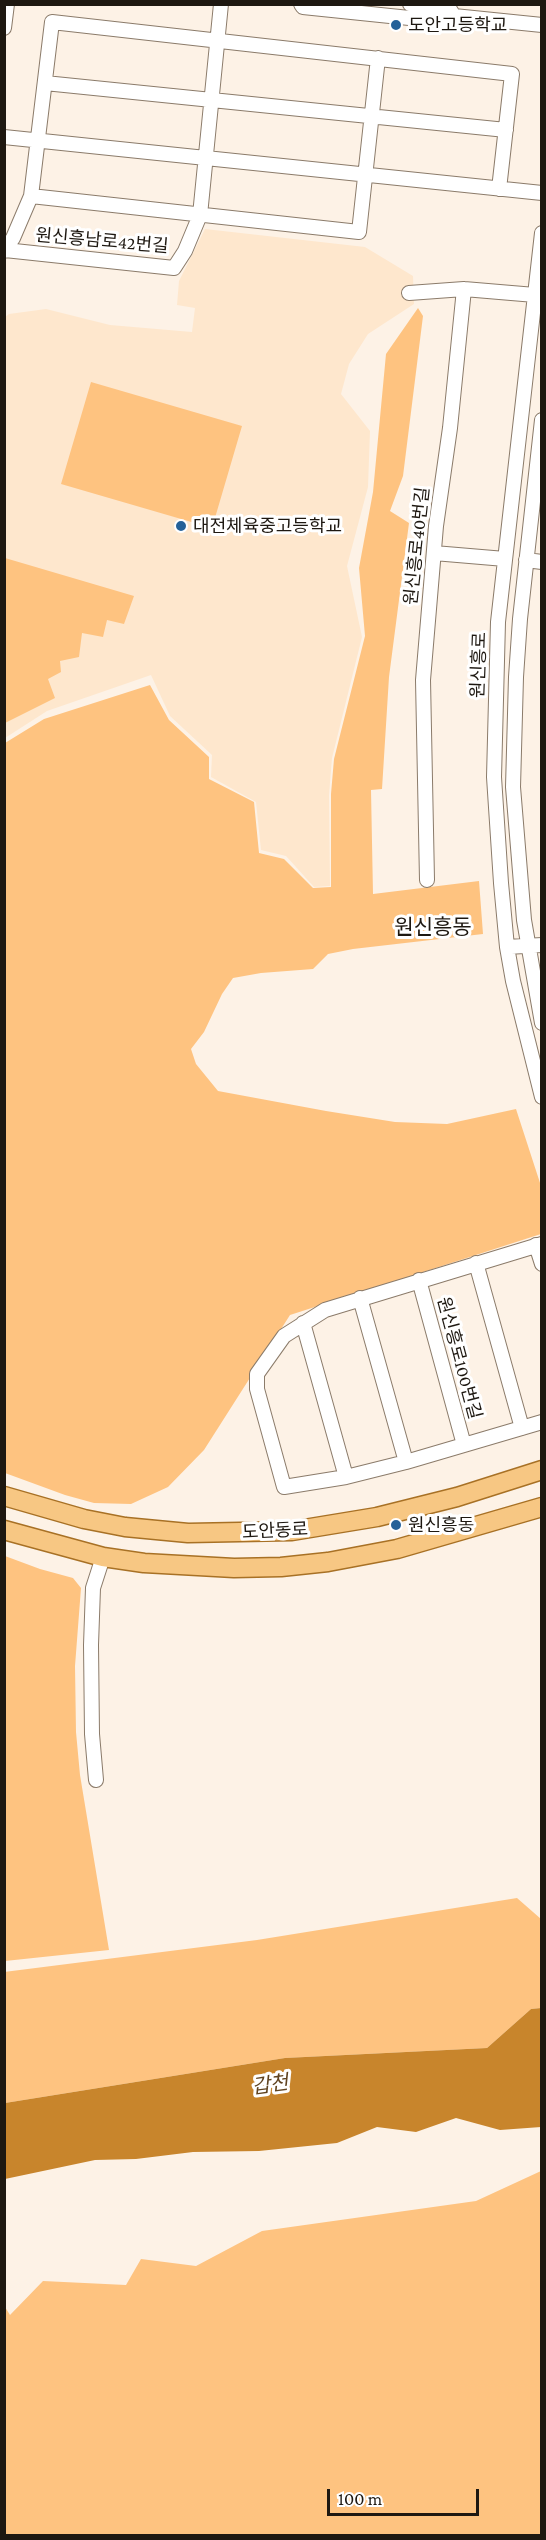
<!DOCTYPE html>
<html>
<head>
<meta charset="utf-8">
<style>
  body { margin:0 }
  #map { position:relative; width:546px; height:2540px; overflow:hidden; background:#fdf2e6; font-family:"Crimson Pro",serif }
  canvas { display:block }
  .frame { position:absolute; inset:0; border:6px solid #1e1811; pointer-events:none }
  .scale { position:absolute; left:327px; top:2489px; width:152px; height:27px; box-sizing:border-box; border:3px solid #1e1811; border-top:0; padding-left:8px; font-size:18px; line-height:21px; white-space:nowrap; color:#1e1811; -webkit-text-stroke:4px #fff; paint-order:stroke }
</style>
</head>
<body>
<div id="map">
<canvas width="546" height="2540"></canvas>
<div class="frame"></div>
<div class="scale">100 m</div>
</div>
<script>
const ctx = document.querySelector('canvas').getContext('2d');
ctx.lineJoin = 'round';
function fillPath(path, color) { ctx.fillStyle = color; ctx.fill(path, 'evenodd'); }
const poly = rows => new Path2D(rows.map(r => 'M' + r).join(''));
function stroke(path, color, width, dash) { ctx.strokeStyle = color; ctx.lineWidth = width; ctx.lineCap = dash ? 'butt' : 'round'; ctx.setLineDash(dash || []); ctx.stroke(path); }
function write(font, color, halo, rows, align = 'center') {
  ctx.font = font + ' "Crimson Pro","Noto Sans KR",serif'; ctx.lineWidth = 6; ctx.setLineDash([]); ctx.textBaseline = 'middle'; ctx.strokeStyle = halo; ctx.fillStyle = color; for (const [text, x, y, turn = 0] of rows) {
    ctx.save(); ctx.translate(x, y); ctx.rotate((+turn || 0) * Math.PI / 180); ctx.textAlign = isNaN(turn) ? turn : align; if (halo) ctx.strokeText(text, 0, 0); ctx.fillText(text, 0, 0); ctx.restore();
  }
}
const built = poly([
  [205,229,365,247,413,276,414,304,368,334,349,364,341,394,370,431,368,487,347,566,362,637,332,758,329,795,330,886,314,887,286,856,261,850,256,802,211,777,212,755,170,716,151,675,47,711,5,738,5,317,9,314,46,309,110,325,192,332,195,308,177,305,179,281]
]);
const green = poly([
  [418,308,423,316,403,476,390,511,409,523,389,677,382,789,371,790,373,894,479,881,483,934,353,949,328,954,313,969,261,973,233,978,222,994,204,1032,191,1049,196,1064,218,1091,326,1111,395,1122,447,1124,516,1109,541,1186,541,1234,290,1315,204,1450,168,1487,131,1504,94,1503,65,1495,5,1473,5,743,44,719,150,685,169,720,209,757,209,779,254,802,259,853,284,859,313,888,331,887,331,794,334,759,365,636,359,568,373,492,386,354],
  [91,382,242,426,212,528,61,484],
  [5,558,134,596,124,624,107,620,103,637,82,633,79,657,60,661,61,672,48,679,55,698,5,723],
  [5,1556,40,1569,73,1578,81,1588,75,1666,76,1732,80,1775,109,1950,5,1961],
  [517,1898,541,1919,541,2008,531,2009,487,2048,285,2058,5,2103,4,1972,257,1940],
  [541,2171,541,2535,5,2535,5,2307,10,2315,43,2281,126,2285,141,2259,196,2266,262,2231,476,2201]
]);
const water = poly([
  [541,2008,541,2127,500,2130,456,2118,416,2132,377,2127,337,2143,259,2151,193,2152,136,2159,95,2160,5,2179,5,2103,285,2058,487,2048,531,2009]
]);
const minor = poly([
  [301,4,303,7,448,22,454,16,542,25],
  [410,4,449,8,454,16],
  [4,28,7,4],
  [45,83,506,130],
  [4,137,542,193],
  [31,196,359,232,378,58],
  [542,233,498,622,494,777,501,883,507,947,513,981,542,1097],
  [5,250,174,268,185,251,200,215,221,4],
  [4,251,13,238,31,196,52,22,512,74,499,189],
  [409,293,464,289,535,295],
  [542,420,520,619,516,677,513,787,524,920,542,1023],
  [434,553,505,559],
  [526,560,542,562],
  [427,880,423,680,436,526,450,428,464,289],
  [507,947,542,945],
  [542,1244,325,1310,284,1336,257,1374,257,1389,284,1487,346,1477,406,1462,542,1422],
  [536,1245,542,1264],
  [476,1263,522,1428],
  [419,1280,464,1445],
  [360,1298,406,1462],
  [303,1323,346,1477],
  [96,1780,92,1734,91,1645,93,1588,103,1557]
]);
const major = poly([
  [4,1496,84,1519,125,1527,188,1533,292,1531,377,1517,457,1497,542,1470],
  [4,1530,103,1557,144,1563,234,1568,281,1567,328,1562,397,1549,542,1507]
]);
const markers = [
  [396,25,6,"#256198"],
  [181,526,6,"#256198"],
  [396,1525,6,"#256198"]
];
const poiNames = [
  ["도안고등학교",408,25],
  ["대전체육중고등학교",193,526],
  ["원신흥동",408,1525]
];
const streetNames = [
  ["원신흥남로42번길",102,241,5],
  ["원신흥로40번길",417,546,-84],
  ["원신흥로",479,665,-88],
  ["원신흥로100번길",459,1358,75],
  ["도안동로",275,1531,-3]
];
const waterNames = [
  ["갑천",270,2085,-8]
];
const quarterNames = [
  ["원신흥동",433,928]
];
fillPath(built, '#fee7cd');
fillPath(green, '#fec380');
fillPath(water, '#c8852c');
stroke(minor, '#8b7b6a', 16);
stroke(major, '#a87125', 21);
stroke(minor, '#fff', 14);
stroke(major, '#f7c783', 18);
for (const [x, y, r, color] of markers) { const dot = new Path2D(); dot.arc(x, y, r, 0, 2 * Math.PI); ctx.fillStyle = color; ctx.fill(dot); stroke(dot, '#fff', 2); }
write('18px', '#1e1811', '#fff', poiNames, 'left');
write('18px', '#1e1811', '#fff', streetNames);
write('italic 20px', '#604320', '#fff', waterNames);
write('21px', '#1e1811', '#fff', quarterNames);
</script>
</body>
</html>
